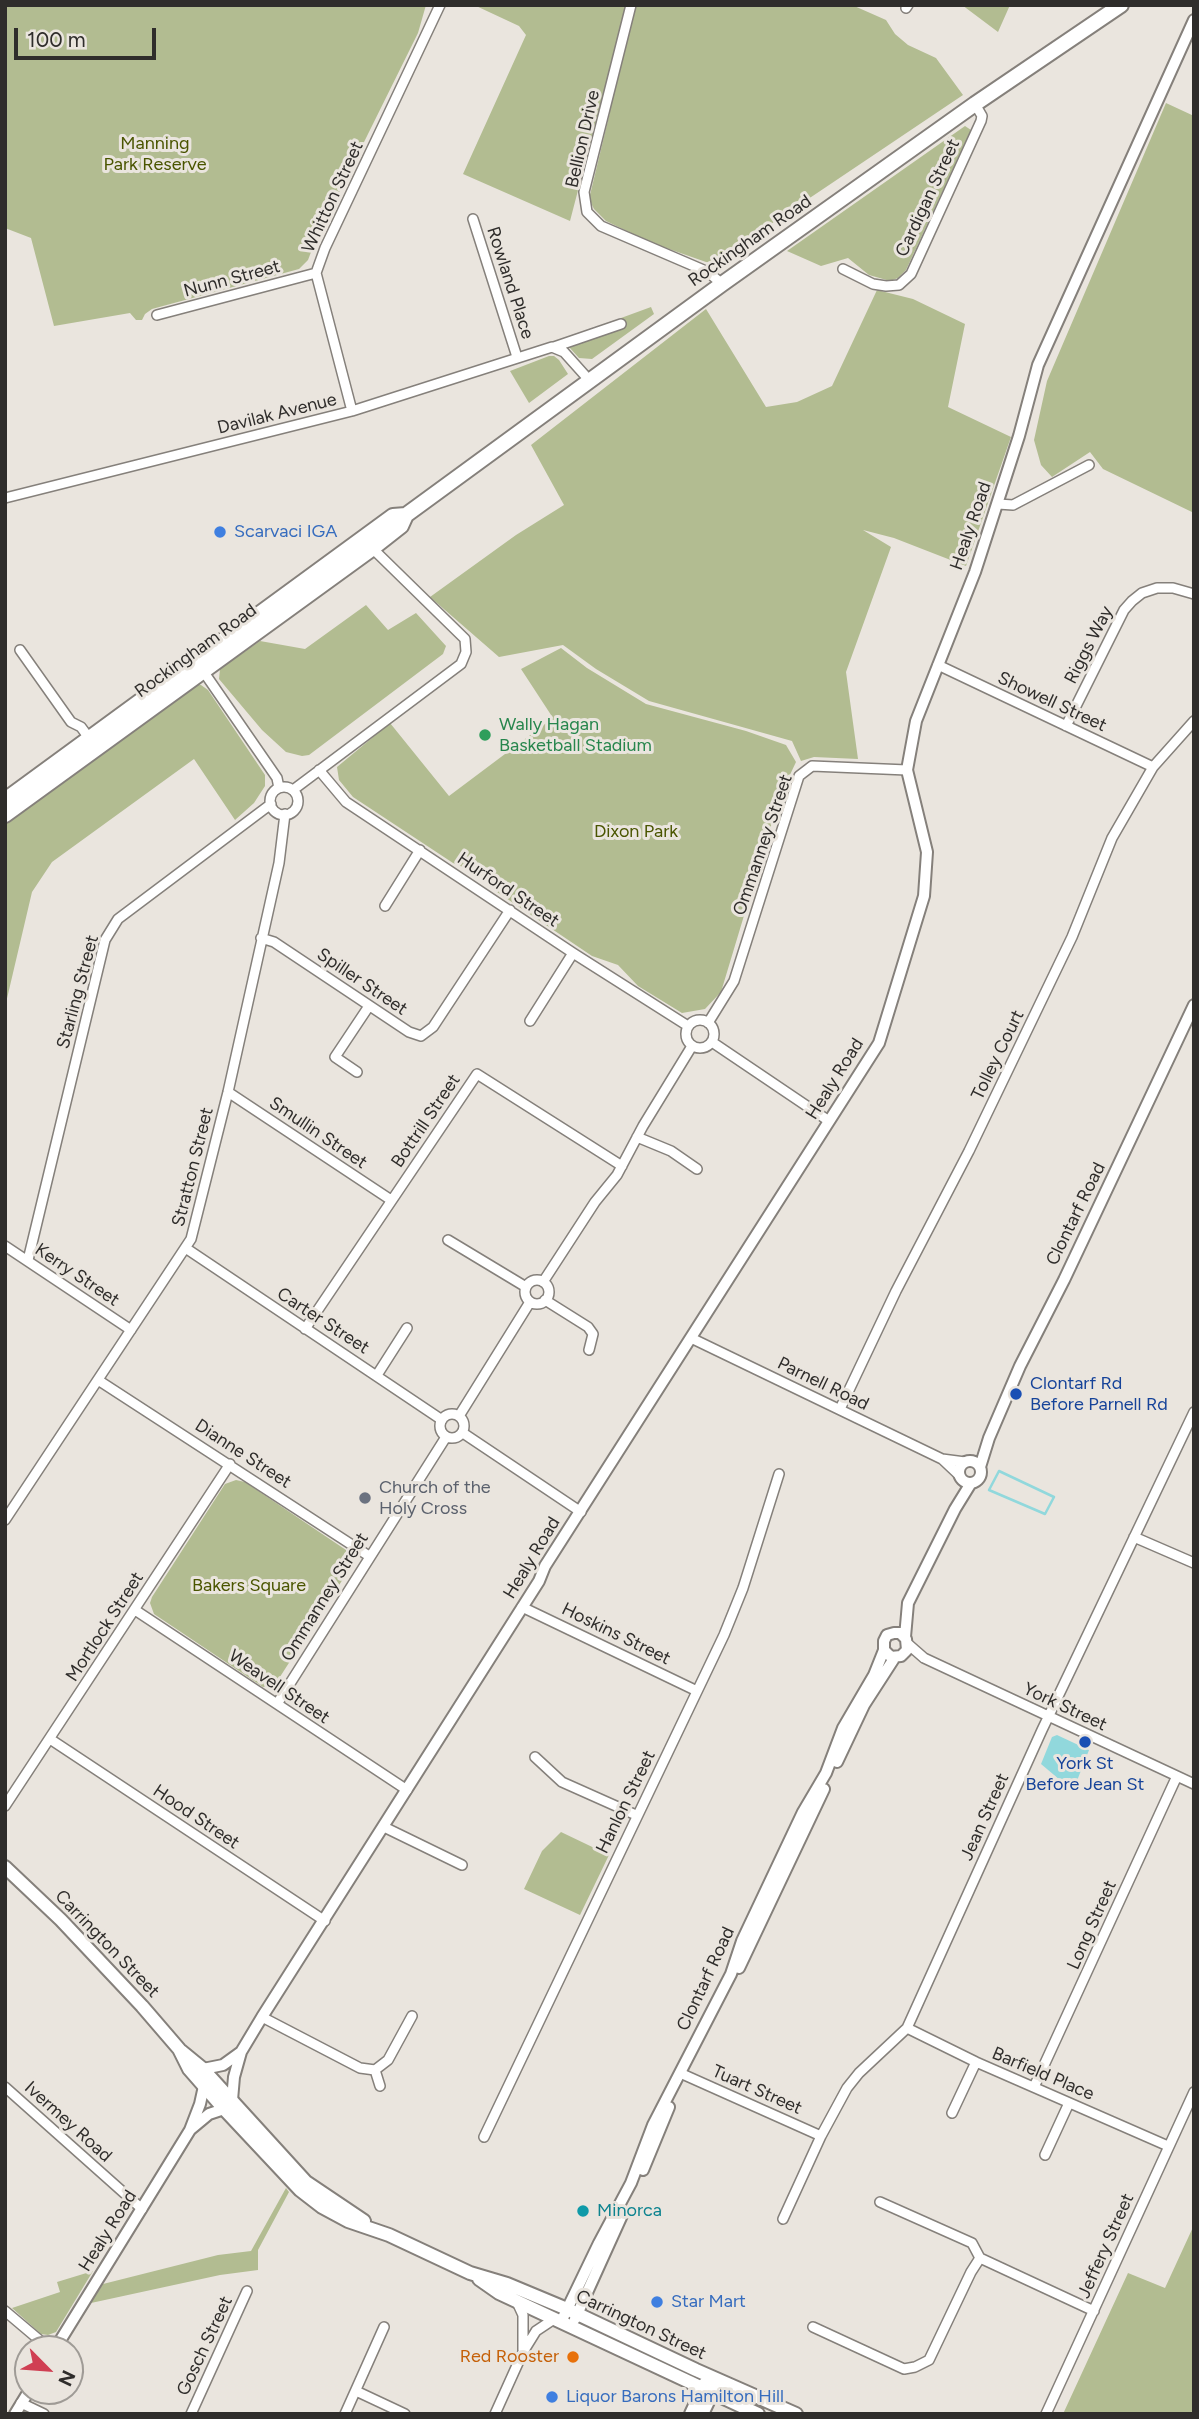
<!DOCTYPE html>
<html>
<head>
<meta charset="utf-8">
<style>
  body { margin:0 }
  #map { position:relative; width:1199px; height:2419px; overflow:hidden; background:#eae5de; font-family:Figtree,sans-serif }
  canvas { display:block }
  .frame { position:absolute; inset:0; border:7px solid #2f2d2b; pointer-events:none }
  .north { position:absolute; left:14px; top:2335px; width:70px; height:70px; box-sizing:border-box; background:#eae5de; border:2px solid #9f9b96; border-radius:50%; rotate:115deg; font-size:19px; font-weight:700; line-height:28px; text-align:center; color:#2f2d2b }
  .north::after { content:''; display:block; margin:auto; width:24px; height:32px; background:#d03f53; clip-path:polygon(50% 0,100% 100%,50% 72%,0 100%) }
  .scale { position:absolute; left:14px; top:28px; width:142px; height:32px; box-sizing:border-box; border:4px solid #2f2d2b; border-top:0; padding-left:9px; font-size:21px; line-height:24px; white-space:nowrap; color:#2f2d2b; -webkit-text-stroke:5px #eae5de; paint-order:stroke }
</style>
</head>
<body>
<div id="map">
<canvas width="1199" height="2419"></canvas>
<div class="frame"></div>
<div class="north">N</div>
<div class="scale">100 m</div>
</div>
<script>
const ctx = document.querySelector('canvas').getContext('2d');
ctx.lineJoin = 'round';
function fillPath(path, color) { ctx.fillStyle = color; ctx.fill(path, 'evenodd'); }
const poly = rows => new Path2D(rows.map(r => 'M' + r).join(''));
function stroke(path, color, width, dash) { ctx.strokeStyle = color; ctx.lineWidth = width; ctx.lineCap = dash ? 'butt' : 'round'; ctx.setLineDash(dash || []); ctx.stroke(path); }
function write(font, color, halo, rows, align = 'center') {
  ctx.font = font + ' Figtree,sans-serif'; ctx.lineWidth = 6; ctx.setLineDash([]); ctx.textBaseline = 'middle'; ctx.strokeStyle = halo; ctx.fillStyle = color; for (const [text, x, y, turn = 0] of rows) {
    ctx.save(); ctx.translate(x, y); ctx.rotate((+turn || 0) * Math.PI / 180); ctx.textAlign = isNaN(turn) ? turn : align; if (halo) ctx.strokeText(text, 0, 0); ctx.fillText(text, 0, 0); ctx.restore();
  }
}
const green = poly([
  [5,5,426,5,418,33,316,239,308,260,299,269,152,309,145,314,142,320,136,320,130,313,54,326,31,238,5,228],
  [474,5,852,5,886,20,895,34,908,45,936,58,963,95,713,263,706,262,652,243,606,221,594,209,591,203,590,195,610,112,600,106,570,221,463,174,526,35,519,26],
  [962,5,1010,5,998,32],
  [1166,103,1194,116,1194,513,1103,469,1090,452,1052,477,1041,465,1034,440,1047,381],
  [965,126,971,130,906,270,898,278,890,281,869,275,848,258,821,266,787,251],
  [877,290,913,299,965,324,948,407,1011,437,966,566,894,538,863,530,891,547,846,672,858,759,814,757,801,761,792,741,649,701,596,669,563,645,499,657,430,597,516,535,564,505,531,445,706,309,766,407,797,402,832,386],
  [651,307,654,314,592,359,579,358,569,347,624,328,621,318],
  [549,356,554,356,559,360,568,374,529,403,510,371],
  [366,605,388,630,416,613,446,646,443,654,309,755,302,756,286,752,262,730,219,679,220,669,260,641,305,649],
  [561,648,587,668,646,704,746,731,786,745,796,762,780,796,721,992,705,1009,682,1013,638,986,618,965,592,956,497,892,477,873,453,863,353,797,339,780,337,767,390,723,449,796,553,718,521,669],
  [192,683,201,685,208,690,265,775,265,786,254,803,235,820,194,759,52,862,32,892,5,1007,5,821],
  [236,1480,245,1482,346,1550,352,1559,352,1565,276,1683,270,1686,263,1687,154,1614,150,1603,152,1597,225,1484],
  [561,1832,609,1855,580,1915,524,1889,542,1851],
  [286,2188,289,2192,258,2250,258,2270,220,2275,91,2303,103,2284,218,2255,251,2251],
  [1194,2225,1194,2414,1063,2414,1128,2273,1165,2288],
  [93,2271,56,2332,48,2335,41,2334,12,2308,60,2292,57,2282]
]);
const water = poly([
  [1057,1735,1089,1750,1073,1791,1041,1764,1052,1737]
]);
const stream = poly([
  [999,1471,1054,1497,1045,1514,989,1490,999,1471]
]);
const minor = poly([
  [631,5,584,192,587,212,601,226,708,272,722,284],
  [906,8,908,5],
  [473,219,517,357],
  [843,269,873,284,886,286,899,285,911,274,981,121,982,116,975,104],
  [157,315,316,273],
  [554,347,621,324],
  [352,411,316,273,325,248,440,5],
  [5,498,352,411,552,347,564,352,590,381],
  [998,504,1013,505,1089,465],
  [20,650,71,722,81,727,89,738],
  [938,665,1153,767],
  [201,668,277,778,279,788],
  [1066,726,1124,610,1132,601,1142,593,1157,588,1173,588,1194,594],
  [319,770,346,802,573,953,688,1026],
  '270 801a14 14 0 1 1 28 0a14 14 0 1 1-28 0Z',
  [293,790,461,664,466,652,465,639,370,546],
  [385,906,420,850],
  [261,938,274,942,409,1032,421,1036,433,1027,510,910],
  '686 1034a14 14 0 1 1 28 0a14 14 0 1 1-28 0Z',
  [530,1021,573,953],
  [708,1023,734,981,799,776,812,766,907,770],
  [712,1042,829,1121],
  [357,1072,335,1057,369,1006],
  [228,1092,391,1200],
  [637,1137,671,1151,697,1169],
  [448,1240,526,1287],
  [5,1246,131,1330],
  [187,1249,442,1420],
  [28,1260,105,940,118,919,271,804],
  '525 1292a12 12 0 1 1 24 0a12 12 0 1 1-24 0Z',
  [543,1282,595,1202,617,1175,643,1126,692,1046],
  [545,1300,588,1327,593,1334,589,1350],
  [305,1329,477,1074,622,1166],
  [691,1338,942,1459,959,1475],
  [377,1375,407,1328],
  [98,1380,369,1556],
  [840,1409,896,1291,969,1151,1072,937,1112,838,1153,767,1194,721],
  '440 1426a12 12 0 1 1 24 0a12 12 0 1 1-24 0Z',
  [459,1416,530,1302],
  [463,1433,581,1512],
  [942,1459,965,1462],
  [5,1520,191,1239,228,1092,279,863,285,814],
  [1134,1537,1194,1563],
  [522,1607,697,1691],
  [135,1610,407,1790],
  [908,1644,924,1658,1194,1784],
  [277,1704,446,1437],
  [50,1739,325,1921],
  [535,1757,562,1782,636,1815],
  [5,1806,230,1464],
  [384,1827,462,1865],
  [262,2017,360,2068,375,2070,388,2060,412,2016],
  [907,2028,976,2062,1168,2146],
  [375,2070,380,2086],
  [680,2073,821,2136],
  [5,2087,142,2209],
  [1034,2087,1177,1776],
  [952,2113,976,2062],
  [484,2137,724,1635,743,1588,779,1474],
  [1045,2155,1069,2103],
  [880,2202,972,2243,980,2258,1094,2311],
  [783,2219,821,2136,847,2088,859,2073,907,2028,1042,1730,1194,1412],
  [517,2302,523,2315,523,2350],
  [5,2311,50,2349],
  [813,2327,904,2369,915,2367,929,2360,971,2272,980,2258],
  [356,2391,405,2414],
  [21,2403,44,2414],
  [191,2414,247,2291],
  [345,2414,384,2327],
  [495,2414,523,2352,536,2331,554,2319],
  [1046,2414,1194,2092]
]);
const tertiary = poly([
  '959 1472a11 11 0 1 1 22 0a11 11 0 1 1-22 0Z',
  [980,1467,989,1438,1020,1366,1064,1280,1194,1005],
  [905,1637,908,1603,955,1509,971,1483],
  [837,1762,864,1705,895,1657],
  [739,1968,824,1789],
  [203,2069,223,2065,241,2052],
  [232,2100,234,2077,241,2052,262,2017,539,1581,545,1566,879,1043,924,896,927,852,907,770,916,721,975,572,1019,436,1038,365,1194,20],
  [191,2129,209,2114,224,2109],
  [643,2170,669,2107],
  [575,2319,623,2213],
  [561,2322,599,2243,631,2183,653,2125,731,1974,742,1941,803,1812,826,1773,843,1728,874,1675,884,1650,884,1641,887,1635,894,1633,900,1633,906,1639,907,1650,901,1656,891,1657,884,1650],
  [55,2349,190,2130,200,2104,204,2086],
  [15,2414,29,2391]
]);
const secondary = poly([
  [5,1867,61,1920,142,2006,179,2049,189,2069,224,2109,300,2190,322,2207,348,2221,389,2235,470,2273,507,2284,567,2309,696,2370,796,2414],
  [181,2051,203,2069,306,2182,364,2221],
  [479,2279,499,2293,758,2414],
  [691,2414,706,2382],
  [702,2414,714,2389]
]);
const primary = poly([
  [5,800,393,516,406,515],
  [5,815,373,548,401,526,406,515,722,284,975,104,1121,5]
]);
const markers = [
  [220,532,7,"#3f7fe0"],
  [485,735,7,"#2e9e5b"],
  [1016,1394,7,"#1a4fb4"],
  [365,1498,7,"#6b7280"],
  [1085,1742,7,"#1a4fb4"],
  [583,2211,7,"#0f9aa8"],
  [657,2302,7,"#3f7fe0"],
  [573,2357,7,"#e8710a"],
  [552,2397,7,"#3f7fe0"]
];
const streetNames = [
  ["Bellion Drive",583,139,-77],
  ["Whitton Street",333,197,-65],
  ["Cardigan Street",928,198,-65],
  ["Rockingham Road",750,241,-35],
  ["Nunn Street",232,279,-15],
  ["Rowland Place",510,283,72],
  ["Davilak Avenue",277,414,-14],
  ["Healy Road",971,526,-71],
  ["Riggs Way",1089,645,-63],
  ["Rockingham Road",196,651,-36],
  ["Showell Street",1052,702,25],
  ["Ommanney Street",763,845,-71],
  ["Hurford Street",508,890,34],
  ["Spiller Street",362,982,34],
  ["Starling Street",78,992,-75],
  ["Tolley Court",998,1055,-64],
  ["Healy Road",835,1079,-58],
  ["Bottrill Street",426,1121,-56],
  ["Smullin Street",318,1133,34],
  ["Stratton Street",193,1167,-76],
  ["Clontarf Road",1076,1214,-64],
  ["Kerry Street",77,1275,34],
  ["Carter Street",323,1321,33],
  ["Parnell Road",823,1384,26],
  ["Dianne Street",243,1454,33],
  ["Healy Road",532,1558,-59],
  ["Ommanney Street",325,1597,-58],
  ["Mortlock Street",105,1627,-57],
  ["Hoskins Street",616,1634,26],
  ["Weavell Street",279,1687,34],
  ["York Street",1065,1707,25],
  ["Hanlon Street",626,1802,-64],
  ["Hood Street",196,1817,34],
  ["Jean Street",985,1817,-66],
  ["Long Street",1092,1925,-66],
  ["Carrington Street",107,1944,46],
  ["Clontarf Road",706,1979,-65],
  ["Barfield Place",1043,2074,23],
  ["Tuart Street",757,2090,24],
  ["Ivermey Road",68,2122,42],
  ["Healy Road",108,2231,-58],
  ["Jeffery Street",1106,2246,-66],
  ["Carrington Street",641,2325,25],
  ["Gosch Street",205,2346,-65]
];
const parkNames = [
  ["Manning",155,144],
  ["Park Reserve",155,165],
  ["Dixon Park",636,832],
  ["Bakers Square",249,1586]
];
const shopNames = [
  ["Scarvaci IGA",234,532],
  ["Star Mart",671,2302],
  ["Liquor Barons Hamilton Hill",566,2397]
];
const leisureNames = [
  ["Wally Hagan",499,725],
  ["Basketball Stadium",499,746]
];
const transitNames = [
  ["Clontarf Rd",1030,1384],
  ["Before Parnell Rd",1030,1405],
  ["York St",1085,1764,"center"],
  ["Before Jean St",1085,1785,"center"]
];
const worshipNames = [
  ["Church of the",379,1488],
  ["Holy Cross",379,1509]
];
const cultureNames = [
  ["Minorca",597,2211]
];
const foodNames = [
  ["Red Rooster",559,2357]
];
fillPath(green, '#b2bc91');
fillPath(water, '#91d8dc');
stroke(stream, '#91d8dc', 2.5);
stroke(minor, '#85807b', 12);
stroke(tertiary, '#85807b', 14);
stroke(secondary, '#85807b', 16);
stroke(primary, '#85807b', 18);
stroke(minor, '#fff', 9);
stroke(tertiary, '#fff', 10);
stroke(secondary, '#fff', 12);
stroke(primary, '#fff', 14);
for (const [x, y, r, color] of markers) { const dot = new Path2D(); dot.arc(x, y, r, 0, 2 * Math.PI); ctx.fillStyle = color; ctx.fill(dot); stroke(dot, '#eae5de', 2.5); }
write('18px', '#2f2d2b', '#eae5de', streetNames);
write('18px', '#4a5500', '#eae5de', parkNames);
write('18px', '#366cbe', '#eae5de', shopNames, 'left');
write('18px', '#27864d', '#eae5de', leisureNames, 'left');
write('18px', '#164399', '#eae5de', transitNames, 'left');
write('18px', '#5b616d', '#eae5de', worshipNames, 'left');
write('18px', '#0d838f', '#eae5de', cultureNames, 'left');
write('18px', '#c56008', '#eae5de', foodNames, 'right');
</script>
</body>
</html>
